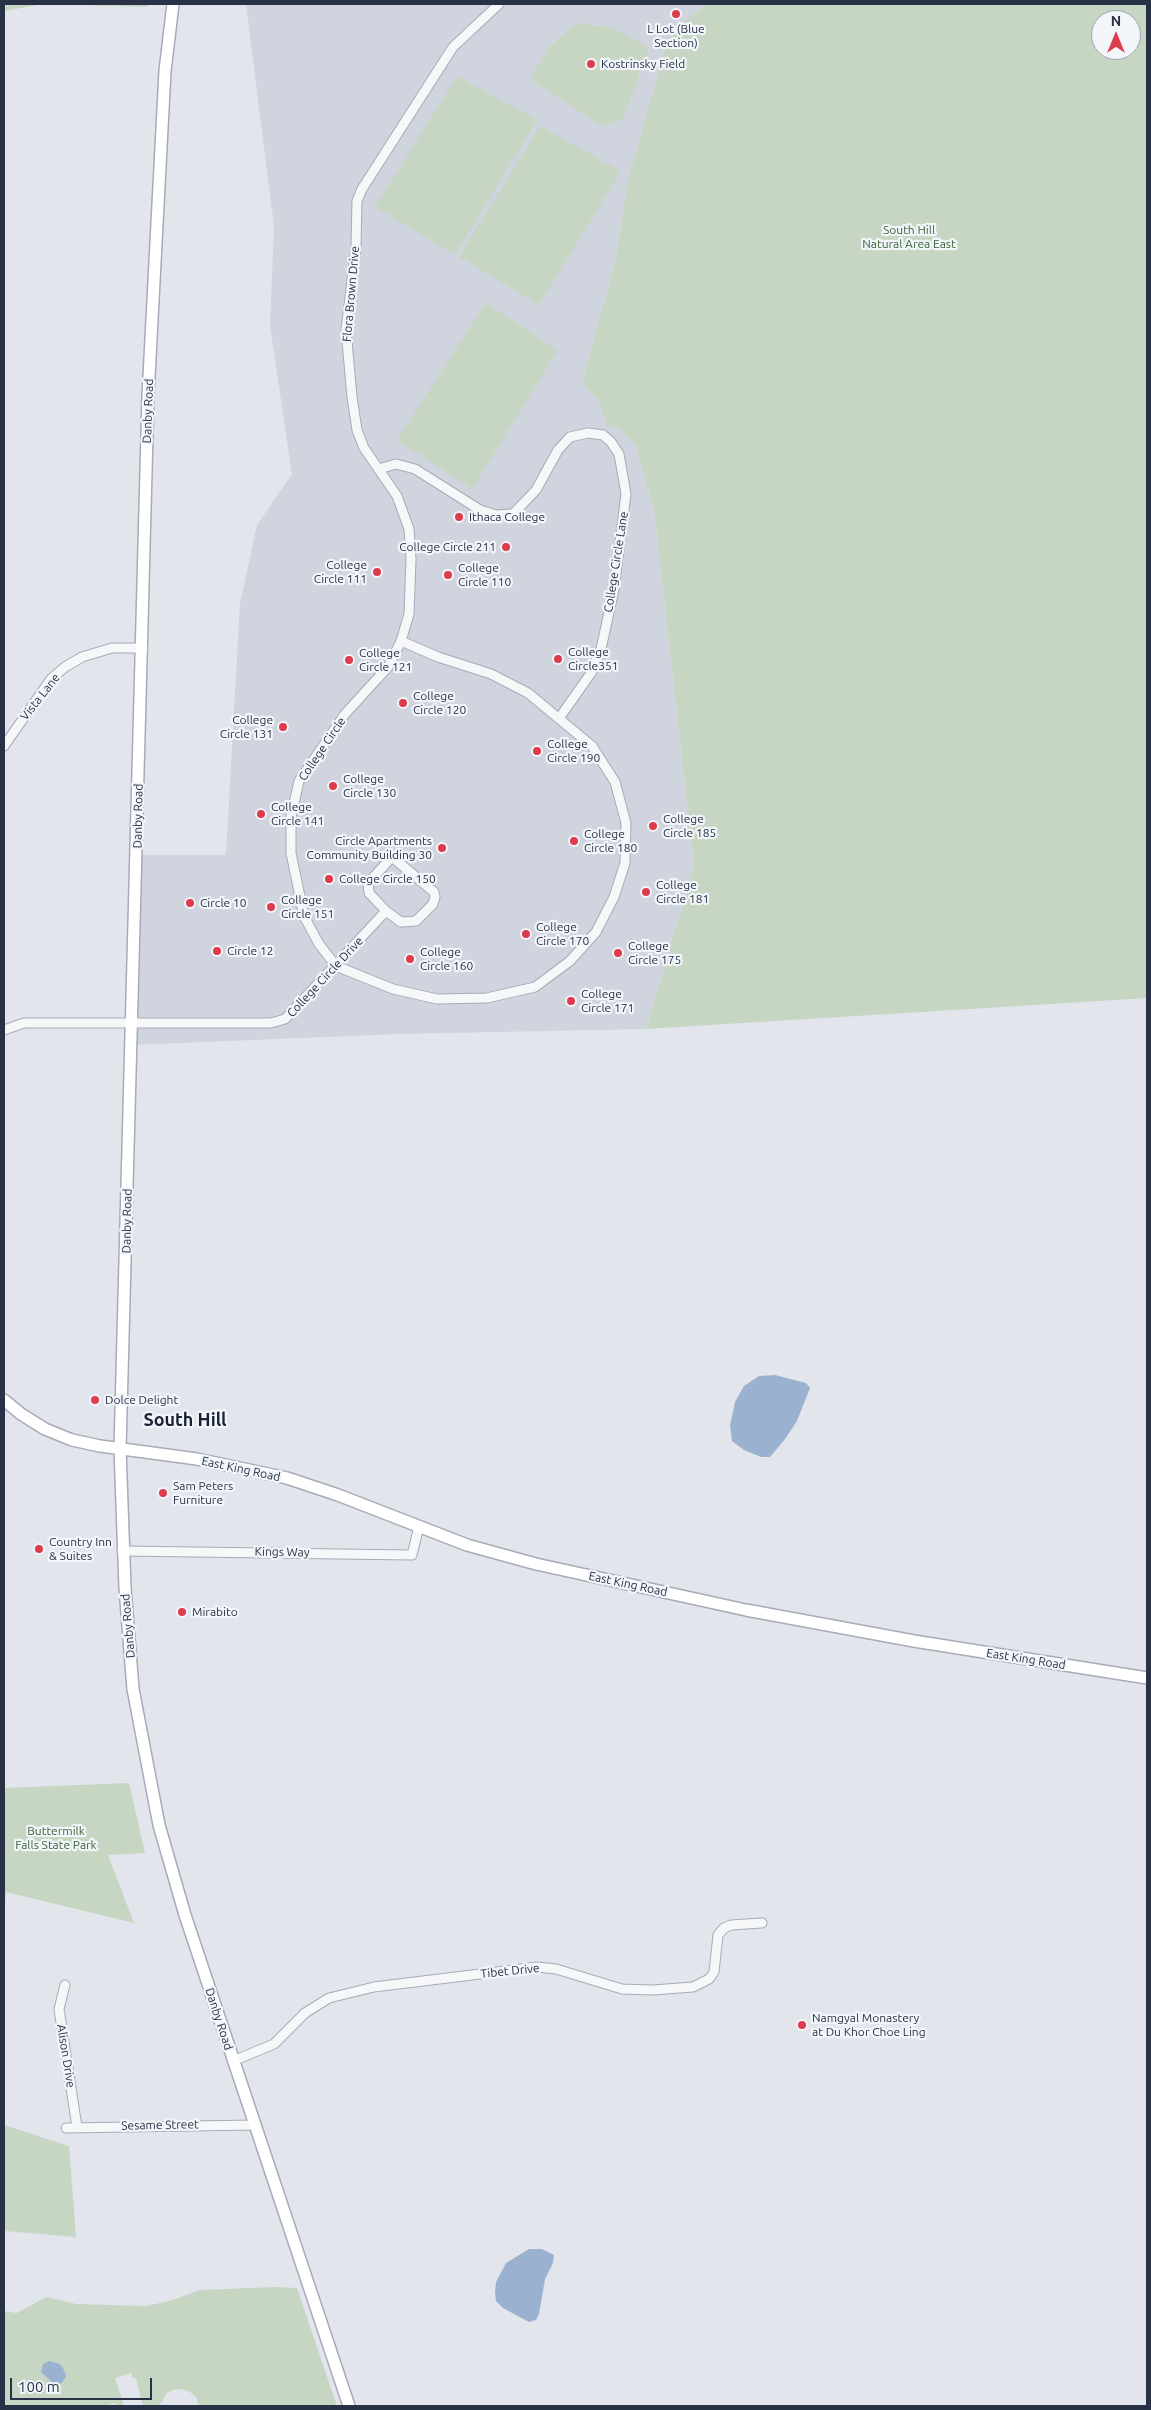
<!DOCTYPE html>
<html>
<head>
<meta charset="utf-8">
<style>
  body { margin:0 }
  #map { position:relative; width:1151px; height:2410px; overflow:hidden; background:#e2e5ec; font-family:Ubuntu,sans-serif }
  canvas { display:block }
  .frame { position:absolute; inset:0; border:5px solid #283146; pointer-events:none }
  .north { position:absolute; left:1091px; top:10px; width:50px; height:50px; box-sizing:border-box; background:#f2f5f9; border:1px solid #a1a7b1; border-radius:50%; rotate:0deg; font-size:14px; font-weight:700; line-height:20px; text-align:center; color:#283146 }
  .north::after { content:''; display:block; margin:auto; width:18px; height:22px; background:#dc3c4c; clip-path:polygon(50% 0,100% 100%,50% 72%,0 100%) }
  .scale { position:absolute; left:10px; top:2378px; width:142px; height:22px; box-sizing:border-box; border:2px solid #283146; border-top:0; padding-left:6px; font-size:15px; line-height:18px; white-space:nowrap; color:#283146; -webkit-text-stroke:4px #f2f5f9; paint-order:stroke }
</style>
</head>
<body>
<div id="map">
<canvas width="1151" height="2410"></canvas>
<div class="frame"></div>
<div class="north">N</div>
<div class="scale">100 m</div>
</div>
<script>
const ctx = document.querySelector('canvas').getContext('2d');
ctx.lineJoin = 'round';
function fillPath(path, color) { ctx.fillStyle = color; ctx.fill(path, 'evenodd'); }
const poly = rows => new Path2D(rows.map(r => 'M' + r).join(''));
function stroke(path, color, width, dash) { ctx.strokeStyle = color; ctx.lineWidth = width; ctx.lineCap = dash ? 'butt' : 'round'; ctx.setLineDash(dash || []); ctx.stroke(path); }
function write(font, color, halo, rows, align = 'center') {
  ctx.font = font + ' Ubuntu,sans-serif'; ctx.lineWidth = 4.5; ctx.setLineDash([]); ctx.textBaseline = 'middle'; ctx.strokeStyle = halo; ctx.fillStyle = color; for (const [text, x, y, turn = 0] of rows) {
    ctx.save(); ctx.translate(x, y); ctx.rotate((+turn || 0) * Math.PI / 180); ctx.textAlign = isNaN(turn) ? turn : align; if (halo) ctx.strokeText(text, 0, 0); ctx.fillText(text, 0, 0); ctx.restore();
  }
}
const built = poly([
  [246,4,708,4,680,24,665,48,628,180,615,262,582,382,598,401,607,427,619,427,635,445,654,509,694,866,646,1029,398,1034,132,1045,137,855,226,855,240,603,257,525,292,474,270,326,274,226]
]);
const green = poly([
  [4,4,43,4,4,11],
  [47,4,148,4,148,7],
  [708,4,1147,4,1147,998,646,1029,694,866,654,509,635,445,619,427,607,427,598,401,582,382,615,262,628,180,665,48,680,24],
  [1101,20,1131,20,1131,50,1101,50],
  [577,23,613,28,649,48,623,119,601,126,530,79,549,47],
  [457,76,537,120,455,255,375,207],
  [540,126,621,171,539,305,459,257],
  [486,303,558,350,472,489,397,440],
  [129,1783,145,1853,108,1855,134,1923,6,1892,4,1914,4,1788],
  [4,2125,69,2146,76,2237,4,2231],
  [274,2287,297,2288,337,2406,199,2406,196,2397,190,2392,181,2389,173,2390,167,2393,159,2406,143,2406,136,2378,133,2378,131,2373,115,2378,124,2406,116,2406,115,2403,104,2406,4,2406,4,2311,17,2313,46,2297,76,2304,146,2306,170,2301,200,2290]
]);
const water = poly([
  [775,1375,806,1383,810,1388,797,1421,785,1439,770,1457,761,1457,744,1450,732,1441,730,1426,735,1402,744,1386,759,1376],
  [529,2249,542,2249,554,2255,553,2263,545,2279,539,2314,536,2320,529,2322,503,2308,496,2301,495,2293,496,2282,506,2263],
  [49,2361,60,2364,63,2368,66,2376,62,2383,55,2385,41,2372,43,2364]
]);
const street = poly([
  [379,469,396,464,415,469,480,510,496,515,513,514,536,490,558,450,570,437,588,433,603,435,611,442,619,454,626,494,614,589,601,649,591,673,560,717],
  [401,641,438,657,491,674,528,693,592,746,615,782,626,823,625,863,614,897,596,932,570,961,535,987,487,998,437,999,393,989,336,966,319,944,304,916,291,853,291,817,299,781,345,714,388,667,401,641,409,614,411,559,409,529,397,496,364,448,357,430,352,397,346,330,356,247,357,201,362,189,453,47,499,4],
  [4,746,51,679,65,667,82,657,112,648,143,648],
  [392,857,434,892,435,897,433,904,416,921,401,922,386,911,369,893,368,883,392,857],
  [4,1030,24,1023,271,1023,285,1019,386,911],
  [122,1551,412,1555,419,1526],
  [65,1985,59,2009,77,2127],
  [233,2061,274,2044,305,2013,329,1998,374,1987,537,1967,556,1969,622,1989,653,1990,693,1987,709,1979,714,1972,718,1935,724,1928,731,1925,762,1923],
  [66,2128,255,2125]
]);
const secondary = poly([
  [173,4,165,71,148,396,120,1449,125,1588,133,1689,159,1825,185,1915,349,2406],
  [4,1400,21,1414,45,1429,72,1440,100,1446,197,1459,287,1478,338,1495,467,1545,536,1564,746,1610,914,1641,1147,1678]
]);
const markers = [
  [676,14,5,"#dc3c4c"],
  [591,64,5,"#dc3c4c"],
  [459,517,5,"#dc3c4c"],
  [506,547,5,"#dc3c4c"],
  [377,572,5,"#dc3c4c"],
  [448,575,5,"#dc3c4c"],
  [558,659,5,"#dc3c4c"],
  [349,660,5,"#dc3c4c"],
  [403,703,5,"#dc3c4c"],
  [283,727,5,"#dc3c4c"],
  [537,751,5,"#dc3c4c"],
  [333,786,5,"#dc3c4c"],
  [261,814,5,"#dc3c4c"],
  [653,826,5,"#dc3c4c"],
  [574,841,5,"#dc3c4c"],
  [442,848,5,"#dc3c4c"],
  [329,879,5,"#dc3c4c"],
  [646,892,5,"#dc3c4c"],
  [190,903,5,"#dc3c4c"],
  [271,907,5,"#dc3c4c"],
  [526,934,5,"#dc3c4c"],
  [217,951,5,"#dc3c4c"],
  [618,953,5,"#dc3c4c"],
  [410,959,5,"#dc3c4c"],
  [571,1001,5,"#dc3c4c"],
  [95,1400,5,"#dc3c4c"],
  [163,1493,5,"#dc3c4c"],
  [39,1549,5,"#dc3c4c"],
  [182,1612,5,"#dc3c4c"],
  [802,2025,5,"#dc3c4c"]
];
const poiNames = [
  ["L Lot (Blue",676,29,"center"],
  ["Section)",676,43,"center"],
  ["Kostrinsky Field",601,64],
  ["Ithaca College",469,517],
  ["College Circle 211",496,547,"right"],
  ["College",367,565,"right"],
  ["Circle 111",367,579,"right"],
  ["College",458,568],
  ["Circle 110",458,582],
  ["College",568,652],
  ["Circle351",568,666],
  ["College",359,653],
  ["Circle 121",359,667],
  ["College",413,696],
  ["Circle 120",413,710],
  ["College",273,720,"right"],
  ["Circle 131",273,734,"right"],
  ["College",547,744],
  ["Circle 190",547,758],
  ["College",343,779],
  ["Circle 130",343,793],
  ["College",271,807],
  ["Circle 141",271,821],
  ["College",663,819],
  ["Circle 185",663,833],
  ["College",584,834],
  ["Circle 180",584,848],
  ["Circle Apartments",432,841,"right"],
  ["Community Building 30",432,855,"right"],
  ["College Circle 150",339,879],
  ["College",656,885],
  ["Circle 181",656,899],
  ["College",281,900],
  ["Circle 151",281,914],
  ["Circle 10",200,903],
  ["College",536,927],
  ["Circle 170",536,941],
  ["College",628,946],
  ["Circle 175",628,960],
  ["Circle 12",227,951],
  ["College",420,952],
  ["Circle 160",420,966],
  ["College",581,994],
  ["Circle 171",581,1008],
  ["Dolce Delight",105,1400],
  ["Sam Peters",173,1486],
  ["Furniture",173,1500],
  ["Country Inn",49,1542],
  ["& Suites",49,1556],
  ["Mirabito",192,1612],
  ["Namgyal Monastery",812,2018],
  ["at Du Khor Choe Ling",812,2032]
];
const parkNames = [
  ["South Hill",909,230],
  ["Natural Area East",909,244],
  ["Buttermilk",56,1831],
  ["Falls State Park",56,1845]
];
const streetNames = [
  ["Flora Brown Drive",351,294,-85],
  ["Danby Road",148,411,-88],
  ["College Circle Lane",616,562,-81],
  ["Vista Lane",40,697,-52],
  ["College Circle",322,749,-56],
  ["Danby Road",138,816,-89],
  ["College Circle Drive",325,977,-47],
  ["Danby Road",127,1221,-89],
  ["East King Road",241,1469,12],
  ["Kings Way",282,1552,1],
  ["East King Road",628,1584,12],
  ["Danby Road",128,1626,-95],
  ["East King Road",1026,1659,9],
  ["Tibet Drive",510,1971,-6],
  ["Danby Road",219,2019,72],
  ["Alison Drive",66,2056,81],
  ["Sesame Street",160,2125,-1]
];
const districtNames = [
  ["South Hill",185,1420]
];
fillPath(built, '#d0d4de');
fillPath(green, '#c6d6c2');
fillPath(water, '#9ab1cf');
stroke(street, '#a6abb7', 11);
stroke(secondary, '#a6abb7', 14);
stroke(street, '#f5f7f9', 9);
stroke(secondary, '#fff', 11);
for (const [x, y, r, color] of markers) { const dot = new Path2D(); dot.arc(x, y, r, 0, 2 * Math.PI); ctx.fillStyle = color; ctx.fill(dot); stroke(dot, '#f2f5f9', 2); }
write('12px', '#283146', '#f2f5f9', poiNames, 'left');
write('12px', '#3a6334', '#f2f5f9', parkNames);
write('12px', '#283146', '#f2f5f9', streetNames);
write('bold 18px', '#1a2237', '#f2f5f9', districtNames);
</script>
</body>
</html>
